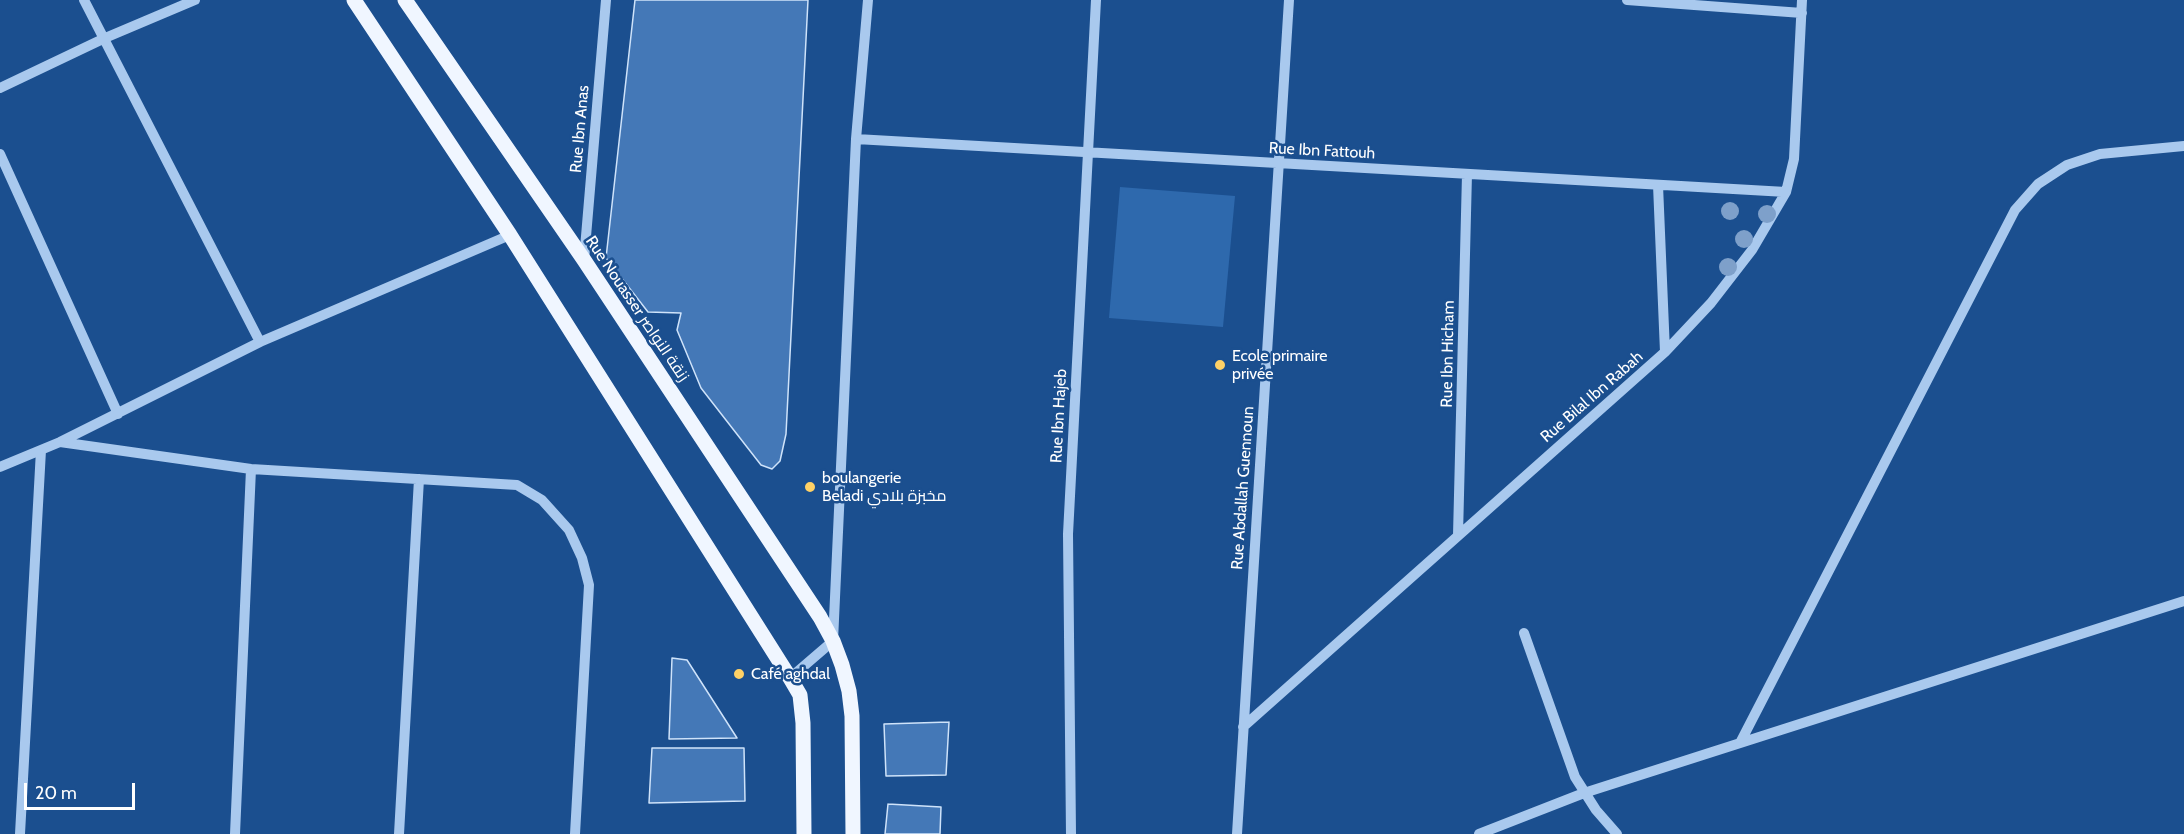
<!DOCTYPE html>
<html>
<head>
<meta charset="utf-8">
<style>
  body { margin:0 }
  #map { position:relative; width:2184px; height:834px; overflow:hidden; background:#1b4f8f; font-family:Cabin,sans-serif }
  canvas { display:block }
  .scale { position:absolute; left:24px; top:783px; width:111px; height:27px; box-sizing:border-box; border:3px solid #fff; border-top:0; padding-left:8px; font-size:18px; line-height:21px; white-space:nowrap; color:#fff; -webkit-text-stroke:4px #1b4f8f; paint-order:stroke }
</style>
</head>
<body>
<div id="map">
<canvas width="2184" height="834"></canvas>
<div class="scale">20 m</div>
</div>
<script>
const ctx = document.querySelector('canvas').getContext('2d');
ctx.lineJoin = 'round';
function fillPath(path, color) { ctx.fillStyle = color; ctx.fill(path, 'evenodd'); }
const poly = rows => new Path2D(rows.map(r => 'M' + r).join(''));
function stroke(path, color, width, dash) { ctx.strokeStyle = color; ctx.lineWidth = width; ctx.lineCap = dash ? 'butt' : 'round'; ctx.setLineDash(dash || []); ctx.stroke(path); }
function write(font, color, halo, rows, align = 'center') {
  ctx.font = font + ' Cabin,Cairo,sans-serif'; ctx.lineWidth = 5; ctx.setLineDash([]); ctx.textBaseline = 'middle'; ctx.strokeStyle = halo; ctx.fillStyle = color; for (const [text, x, y, turn = 0] of rows) {
    ctx.save(); ctx.translate(x, y); ctx.rotate((+turn || 0) * Math.PI / 180); ctx.textAlign = isNaN(turn) ? turn : align; if (halo) ctx.strokeText(text, 0, 0); ctx.fillText(text, 0, 0); ctx.restore();
  }
}
const green = poly([
  [1120,187,1235,196,1223,327,1109,318]
]);
const building = poly([
  [635,0,808,0,786,434,780,461,772,469,761,465,701,388,677,330,681,313,648,312,606,258,635,0],
  [672,658,687,660,737,738,669,739,672,658],
  [949,722,946,775,886,776,884,724,949,722],
  [652,748,744,748,745,801,649,803,652,748],
  [888,804,941,807,940,834,885,834,888,804]
]);
const minor = poly([
  [84,0,260,342],
  [1627,0,1802,13],
  [0,88,105,38,195,0],
  [856,139,1786,192],
  [0,154,118,414],
  [1658,185,1665,352],
  [584,260,606,0],
  [60,442,251,469,517,485,542,500,569,530,582,558,589,585,575,834],
  [0,467,60,442,260,342,510,235],
  [1458,535,1467,174],
  [1524,633,1575,777,1596,810,1617,834],
  [790,678,833,641,856,139,868,0],
  [1243,727,1665,352,1711,303,1752,250,1786,192,1794,159,1802,0],
  [1740,743,2015,210,2038,184,2067,165,2100,154,2184,146],
  [20,834,41,450],
  [235,834,251,469],
  [399,834,419,479],
  [1071,834,1068,534,1096,0],
  [1237,834,1289,0],
  [1479,834,1584,793,2184,601]
]);
const major = poly([
  [354,0,510,235,790,678,800,695,803,723,804,834],
  [405,0,584,260,820,617,833,641,842,665,849,691,852,716,853,834]
]);
const trees = [
  [1730,211],
  [1767,214],
  [1744,239],
  [1728,267]
];
const markers = [
  [1220,365,6,"#ffd166"],
  [810,487,6,"#ffd166"],
  [739,674,6,"#ffd166"]
];
const streetNames = [
  ["Rue Ibn Anas",580,129,-85],
  ["Rue Ibn Fattouh",1322,151,3],
  ["Rue Nouasser زنقة النواصر",637,309,56],
  ["Rue Ibn Hicham",1448,354,-89],
  ["Rue Bilal Ibn Rabah",1592,397,-41],
  ["Rue Ibn Hajeb",1059,416,-87],
  ["Rue Abdallah Guennoun",1243,488,-86]
];
const poiNames = [
  ["Ecole primaire",1232,356],
  ["privée",1232,374],
  ["boulangerie",822,478],
  ["Beladi مخبزة بلادي",822,496],
  ["Café aghdal",751,674]
];
fillPath(green, '#2e69ad');
fillPath(building, '#4478b7');
stroke(building, '#cfe3fa', 1.5);
stroke(minor, '#a9c9ee', 10);
stroke(major, '#f0f6ff', 15);
ctx.fillStyle = '#7ea0ca';
for (const [x, y] of trees) { ctx.beginPath(); ctx.arc(x, y, 9, 0, 2 * Math.PI); ctx.fill(); }
for (const [x, y, r, color] of markers) { const dot = new Path2D(); dot.arc(x, y, r, 0, 2 * Math.PI); ctx.fillStyle = color; ctx.fill(dot); stroke(dot, '#1b4f8f', 2); }
write('16px', '#fff', '#1b4f8f', streetNames);
write('16px', '#fff', '#1b4f8f', poiNames, 'left');
</script>
</body>
</html>
